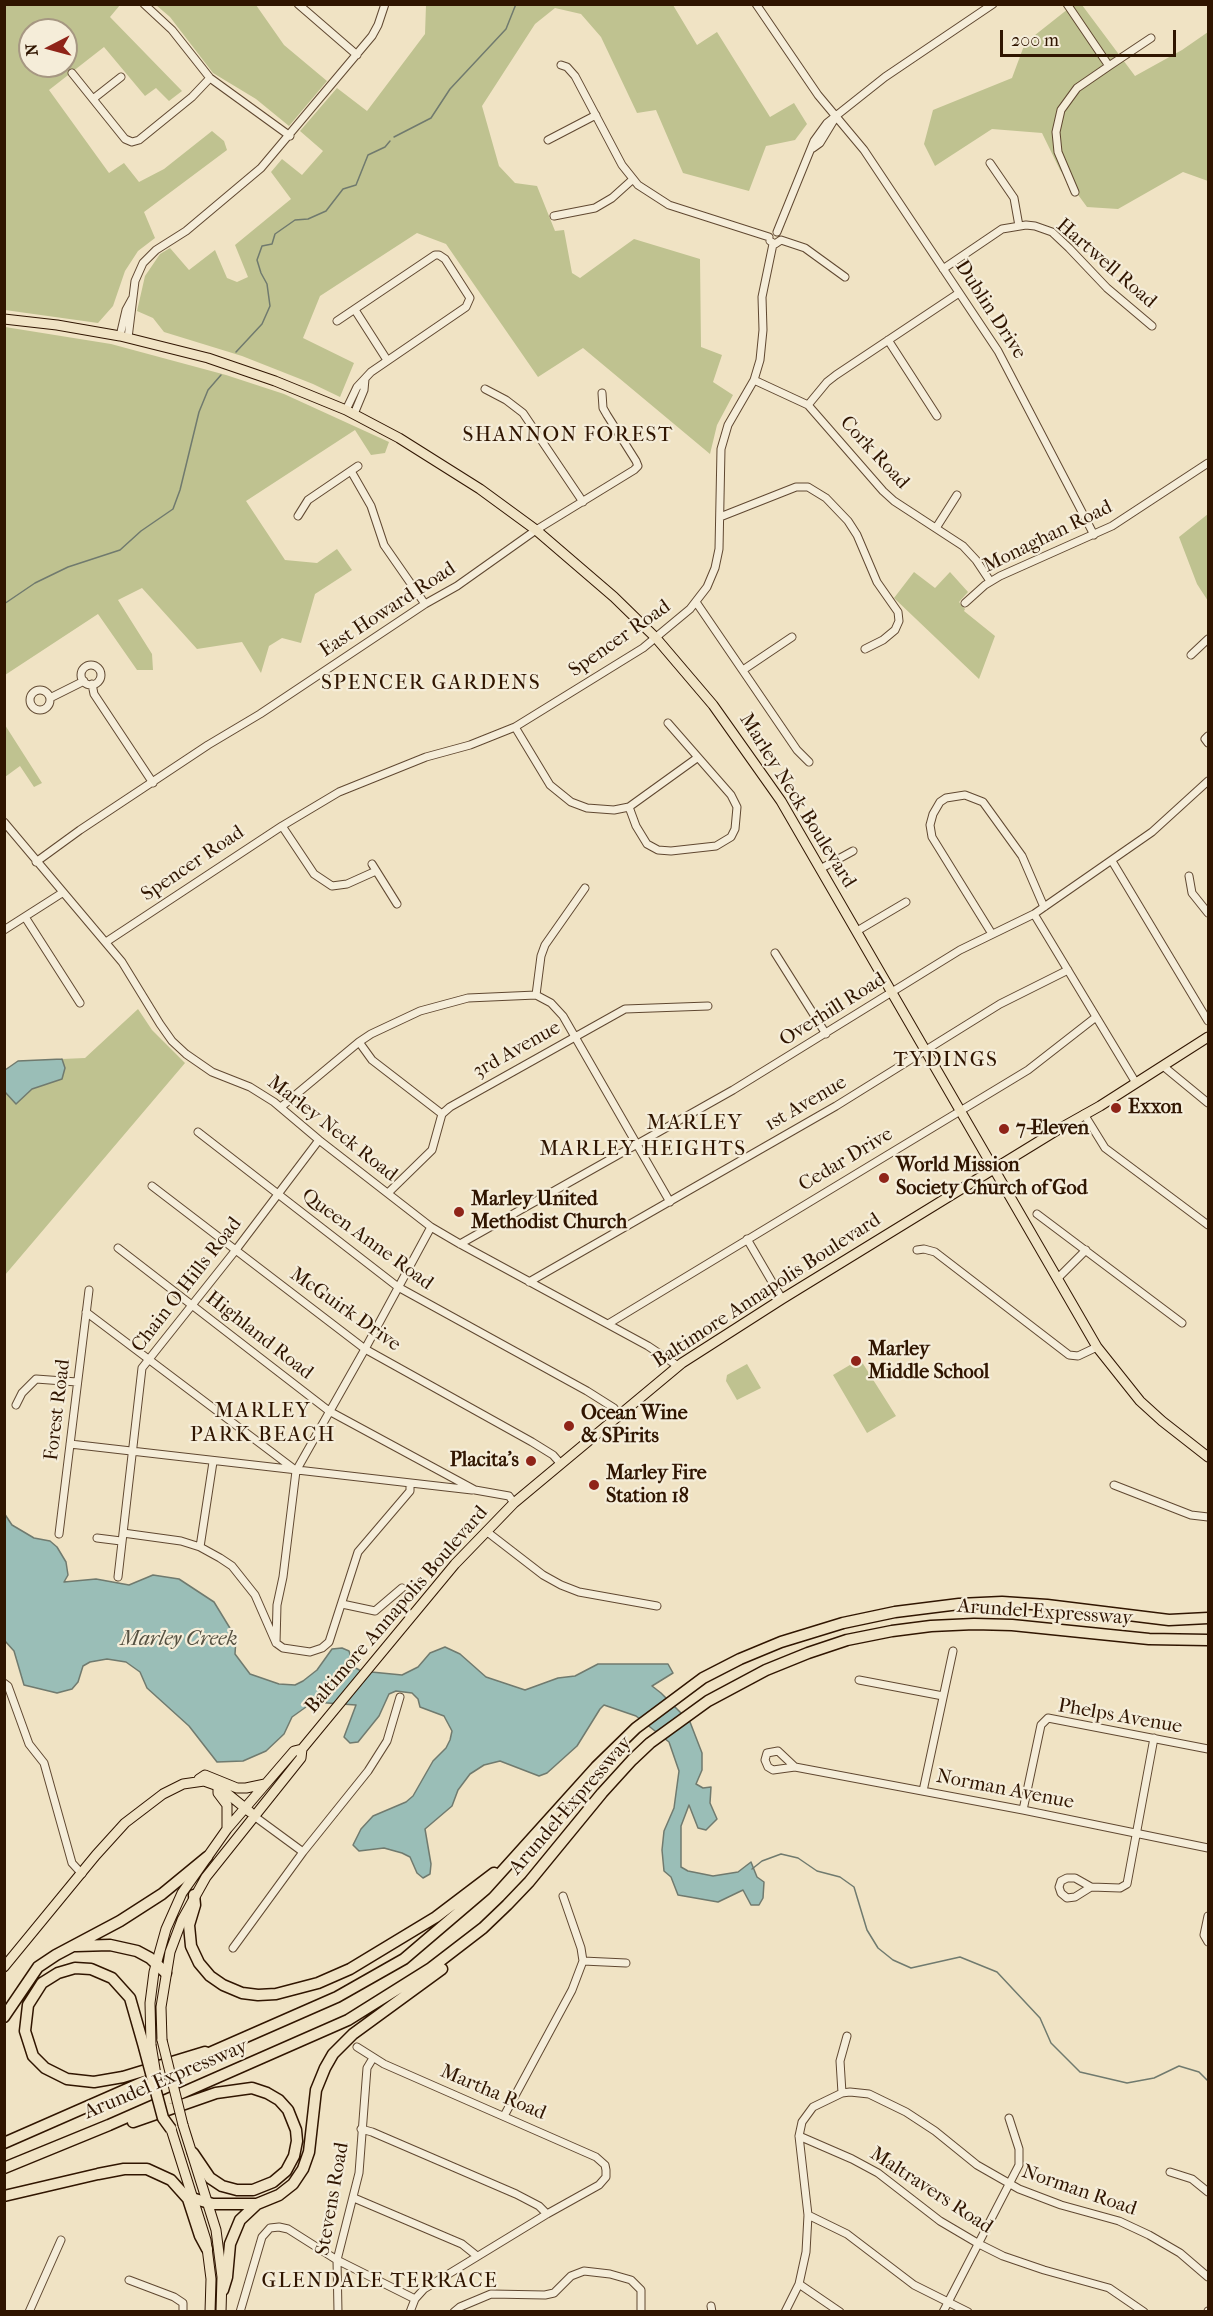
<!DOCTYPE html>
<html>
<head>
<meta charset="utf-8">
<style>
  body { margin:0 }
  #map { position:relative; width:1213px; height:2316px; overflow:hidden; background:#f0e3c4; font-family:"IM FELL French Canon",serif }
  canvas { display:block }
  .frame { position:absolute; inset:0; border:6px solid #301500; pointer-events:none }
  .north { position:absolute; left:18px; top:18px; width:60px; height:60px; box-sizing:border-box; background:#f5edd9; border:2px solid #a69782; border-radius:50%; rotate:264deg; font-size:16px; font-weight:700; line-height:24px; text-align:center; color:#301500 }
  .north::after { content:''; display:block; margin:auto; width:21px; height:27px; background:#8f2418; clip-path:polygon(50% 0,100% 100%,50% 72%,0 100%) }
  .scale { position:absolute; left:1000px; top:30px; width:176px; height:27px; box-sizing:border-box; border:3px solid #301500; border-top:0; padding-left:8px; font-size:18px; line-height:21px; white-space:nowrap; color:#301500; -webkit-text-stroke:4px #f5edd9; paint-order:stroke }
</style>
</head>
<body>
<div id="map">
<canvas width="1213" height="2316"></canvas>
<div class="frame"></div>
<div class="north">N</div>
<div class="scale">200 m</div>
</div>
<script>
const ctx = document.querySelector('canvas').getContext('2d');
ctx.lineJoin = 'round';
function fillPath(path, color) { ctx.fillStyle = color; ctx.fill(path, 'evenodd'); }
const poly = rows => new Path2D(rows.map(r => 'M' + r).join(''));
function stroke(path, color, width, dash) { ctx.strokeStyle = color; ctx.lineWidth = width; ctx.lineCap = dash ? 'butt' : 'round'; ctx.setLineDash(dash || []); ctx.stroke(path); }
function write(font, color, halo, rows, align = 'center') {
  ctx.font = font + ' "IM FELL French Canon",serif'; ctx.lineWidth = 4.5; ctx.setLineDash([]); ctx.textBaseline = 'middle'; ctx.strokeStyle = halo; ctx.fillStyle = color; for (const [text, x, y, turn = 0] of rows) {
    ctx.save(); ctx.translate(x, y); ctx.rotate((+turn || 0) * Math.PI / 180); ctx.textAlign = isNaN(turn) ? turn : align; if (halo) ctx.strokeText(text, 0, 0); ctx.fillText(text, 0, 0); ctx.restore();
  }
}
const green = poly([
  [4,5,120,5,110,17,182,91,169,101,156,88,145,96,104,47,49,90,109,173,124,163,139,182,164,169,212,131,224,141,227,150,144,212,155,238,138,251,125,271,113,306,98,323,5,310],
  [30,30,66,30,66,66,30,66],
  [156,5,256,5,284,45,327,81,289,126,256,99,213,73,170,17],
  [426,5,673,5,697,45,717,32,770,117,794,103,807,124,795,140,766,146,749,191,683,173,656,110,637,113,601,37,581,14,555,8,535,24,482,106,499,166,515,183,537,186,555,231,564,230,572,273,580,278,634,239,700,259,701,347,722,355,713,382,733,395,717,425,710,454,583,348,538,377,446,244,417,233,320,296,303,338,354,363,340,397,313,384,242,356,164,332,153,318,137,311,145,276,160,254,170,248,189,270,215,250,227,278,237,282,248,277,235,245,291,199,271,172,282,159,302,175,323,151,300,131,337,88,367,111,425,34],
  [1073,5,1082,5,1135,76,1182,50,1208,32,1208,181,1183,172,1118,209,1087,207,1060,170,1042,133,992,129,935,166,924,144,933,110,1012,78,1025,43],
  [5,327,111,344,226,375,284,394,389,442,385,453,371,455,355,430,246,501,285,560,317,563,337,549,352,570,315,594,301,643,282,638,269,646,261,673,242,642,197,649,142,588,118,600,152,654,153,670,137,670,98,614,5,675],
  [1208,514,1208,601,1197,584,1179,537],
  [914,572,935,588,950,572,968,592,959,602,965,609,964,611,995,636,979,679,894,598],
  [5,725,42,783,34,787,20,766,5,777],
  [138,1009,152,1030,185,1063,5,1275,5,1092,16,1104,32,1089,62,1079,65,1068,62,1059,85,1058],
  [860,1359,896,1416,867,1433,833,1375],
  [747,1364,761,1388,737,1400,726,1381,727,1375]
]);
const water = poly([
  [62,1059,65,1068,62,1079,32,1089,16,1104,5,1092,5,1070,18,1061,62,1059],
  [4,1513,12,1525,34,1538,50,1541,57,1547,66,1562,68,1575,64,1582,96,1579,129,1585,153,1575,179,1579,214,1602,236,1638,235,1654,250,1674,279,1684,295,1685,303,1681,317,1670,332,1649,342,1648,349,1651,354,1667,361,1671,402,1675,418,1667,430,1653,445,1647,460,1654,486,1677,525,1690,558,1678,575,1676,598,1664,668,1664,673,1673,652,1686,661,1693,690,1722,702,1753,702,1770,696,1784,703,1788,711,1787,710,1803,717,1819,706,1830,698,1828,689,1805,681,1826,681,1867,688,1871,713,1876,738,1872,751,1862,757,1877,764,1882,763,1898,759,1905,751,1905,743,1890,718,1902,678,1895,671,1877,664,1871,662,1850,664,1831,674,1808,679,1771,669,1742,636,1716,604,1705,600,1709,577,1746,547,1773,539,1776,500,1761,484,1765,470,1774,458,1790,452,1806,425,1829,431,1864,430,1874,423,1878,417,1873,410,1857,402,1853,384,1848,359,1851,353,1845,361,1829,373,1816,406,1802,413,1796,433,1761,446,1748,450,1740,452,1731,444,1716,420,1707,418,1699,412,1693,396,1691,389,1694,379,1716,358,1742,350,1743,344,1737,356,1705,313,1702,292,1717,284,1734,266,1751,243,1761,217,1762,189,1726,147,1688,140,1672,126,1662,107,1659,90,1662,83,1666,78,1682,72,1689,57,1693,24,1685,14,1651,5,1641,4,1513]
]);
const stream = poly([
  [394,137,431,118,450,89,506,29,516,4],
  [236,352,262,324,270,306,267,284,261,273,257,260,262,246,272,244,275,234,295,220,308,219,326,211,343,189,356,185,368,155,385,147,390,141],
  [4,604,35,583,68,567,120,550,141,531,173,509,180,490,199,412,208,390,221,375],
  [752,1869,762,1861,781,1854,798,1858,817,1871,840,1877,854,1887,867,1930,878,1948,893,1960,911,1968,960,1957,997,1972,1040,2018,1051,2043,1080,2072,1127,2083,1154,2078,1179,2066,1199,2072,1208,2081]
]);
const minor = poly([
  [144,4,172,30,210,78,290,136],
  [298,4,357,55],
  [756,4,818,95,864,150,998,351,1094,535],
  [1067,4,1109,66,1151,38],
  [561,65,567,67,575,76,622,165,638,185,669,205,769,237],
  [72,73,125,139,132,142,139,140,192,97,210,78],
  [93,99,121,77],
  [548,140,596,115],
  [813,148,820,143,834,120],
  [990,163,1014,198,1019,226],
  [1075,192,1058,152,1056,132,1061,110,1077,88,1109,66],
  [554,216,595,208,612,198,632,180],
  [777,232,814,141,827,123,885,77,993,4],
  [770,241,775,244,781,240,805,248,845,277],
  [943,269,1002,229,1026,225,1035,226,1052,232,1069,248,1107,288,1152,326],
  [355,310,387,360],
  [337,321,435,255,439,255,445,259,470,298,466,307,371,372,357,387,346,410],
  [120,336,126,310,132,299],
  [128,338,135,281,143,263,156,250,186,231,261,168,372,36,378,25,385,4],
  [888,340,937,416],
  [754,380,808,405,883,491,894,501,963,546,976,560,990,581],
  [485,389,506,400,523,413,583,502],
  [808,405,827,382,836,375,959,293],
  [354,414,364,390,365,379],
  [351,471,371,506,384,545,425,604],
  [298,516,308,500,358,466],
  [720,517,796,487,808,487,826,498,848,521,857,535,877,582,898,612,899,621,895,630,883,640,865,649],
  [936,528,957,495],
  [696,602,797,750,809,762],
  [965,603,985,585,1000,576,1112,526,1208,463],
  [1191,655,1208,639],
  '81 675a10 10 0 1 1 20 0a10 10 0 1 1-20 0Z',
  [743,670,792,637],
  [92,684,94,694,153,783],
  '30 700a10 10 0 1 1 20 0a10 10 0 1 1-20 0Z',
  [50,698,84,681],
  [515,727,550,785,571,802,587,808,614,810,629,807,697,758],
  [1208,736,1205,739,1208,743],
  [629,807,636,826,647,844,658,850,671,851,716,846,731,837,735,829,737,807,731,795,668,723],
  [4,822,122,962,160,1024,172,1041,186,1054,212,1072,250,1087,274,1102,319,1140,431,1227,460,1244,648,1346,678,1366],
  [282,826,314,874,332,886,347,884,376,871],
  [1112,861,1208,1021],
  [36,862,80,830,208,745,260,714,425,604,457,586,536,530,634,470,638,466,636,461,607,415,603,408,602,393],
  [372,864,397,904],
  [820,869,853,851],
  [1189,876,1192,893,1208,913],
  [1034,914,1136,1083],
  [25,917,80,1003],
  [4,930,62,893],
  [857,931,906,902],
  [992,934,932,837,930,825,933,814,940,802,946,798,965,795,983,802,1022,856,1044,907],
  [106,942,282,826,339,792,426,757,470,745,515,727,643,648,690,609,707,587,715,568,719,549,721,449,728,425,754,380,760,360,763,330,762,297,773,244],
  [775,953,826,1034],
  [536,995,541,956,545,945,585,888],
  [359,1042,372,1060,442,1114],
  [1163,1066,1208,1103],
  [281,1107,359,1042,371,1034,420,1011,468,998,536,995,551,1003,563,1016,670,1202],
  [1084,1114,1105,1148,1208,1225],
  [198,1132,398,1287,587,1391,614,1408,619,1415],
  [152,1186,365,1349,532,1442,553,1455,560,1463],
  [388,1193,432,1150,442,1114,450,1107,625,1009,708,1006],
  [1037,1214,1182,1323],
  [747,1239,782,1299],
  [460,1244,733,1090,960,950,1034,914,1152,832,1208,781],
  [118,1248,329,1411,475,1490,509,1496,514,1503],
  [917,1250,924,1249,935,1252,1069,1355,1078,1356,1097,1347],
  [1057,1279,1086,1250],
  [529,1282,836,1106,1000,1004,1068,970],
  [86,1312,294,1469],
  [608,1324,1028,1070,1096,1017],
  [16,1405,22,1393,36,1379,77,1382],
  [70,1444,472,1490],
  [1114,1485,1191,1515,1208,1517],
  [486,1531,543,1575,561,1585,579,1592,657,1606],
  [123,1533,181,1541,200,1547,220,1558,232,1566,255,1595,276,1643,283,1648,310,1652,322,1648,329,1642,358,1552,410,1491,410,1484],
  [59,1534,89,1290],
  [97,1538,121,1541],
  [200,1547,213,1462],
  [118,1577,142,1368,235,1251,319,1140],
  [342,1604,375,1611,402,1588],
  [276,1643,277,1605,283,1577,296,1471,365,1349,431,1227],
  [859,1680,943,1696],
  [4,1683,8,1686,29,1744,44,1763,72,1863,82,1874],
  [795,1767,778,1751,767,1753,765,1760,768,1767,773,1770,795,1767,1023,1810,1208,1848],
  [923,1791,953,1651],
  [1023,1810,1041,1725,1048,1718,1208,1749],
  [254,1816,303,1852],
  [1091,1887,1075,1897,1067,1898,1061,1893,1059,1887,1061,1881,1067,1878,1075,1878,1091,1887,1120,1888,1127,1884,1154,1738],
  [1208,1916,1204,1935,1208,1942],
  [233,1948,303,1852,368,1771,387,1741,400,1697],
  [583,1961,626,1963],
  [357,2047,384,2064,596,2157,605,2165,606,2170,606,2177,599,2185,547,2214,424,2289,415,2299,410,2312],
  [842,2093,840,2061,847,2036],
  [504,2116,572,1990,583,1961,581,1948,563,1896],
  [361,2129,372,2132,516,2194,539,2206,547,2214],
  [799,2136,852,2159,878,2173,940,2221,979,2244,1003,2256,1044,2270,1109,2288,1144,2312],
  [1170,2172,1192,2179,1208,2192],
  [354,2198,462,2244,477,2256],
  [808,2215,847,2234,914,2285,968,2312],
  [129,2280,174,2297,183,2303,183,2312],
  [799,2284,840,2312],
  [711,2306,712,2312],
  [29,2312,61,2240],
  [240,2312,262,2237,270,2228,279,2227,288,2229,337,2260,415,2299],
  [338,2312,337,2260,359,2173,367,2068,373,2058],
  [454,2312,460,2307,491,2294,545,2295,554,2293,571,2276,584,2271,610,2274,631,2280,641,2290,641,2312],
  [785,2312,799,2284,806,2252,808,2215,799,2136,802,2122,813,2107,842,2093,850,2092,869,2094,906,2112,935,2131,977,2165,1019,2189,1061,2205,1119,2221,1149,2235,1180,2253,1208,2277],
  [943,2312,1019,2165,1019,2149,1009,2118],
  [1208,2312,1208,2311]
]);
const major = poly([
  [4,319,57,325,120,336,208,358,275,381,346,410,399,438,480,489,536,530,614,597,656,638,713,705,781,801,1097,1347,1140,1401,1162,1421,1208,1457],
  [199,1779,205,1775,237,1788,246,1788,265,1784],
  [218,1786,218,1793,227,1805,227,1829],
  [4,1967,96,1855,125,1823,163,1794,183,1784,204,1781,218,1786,250,1812],
  [162,2040,161,2007,170,1952,182,1920,206,1877,301,1758,302,1749,373,1663,455,1564,514,1503,682,1363,782,1299,1059,1129,1100,1106,1208,1037],
  [151,2045,150,2003,154,1972,166,1929,182,1893,227,1829,294,1751,302,1749],
  [183,2125,216,2230,222,2277,221,2312],
  [171,2129,206,2240,211,2279,210,2312]
]);
const highway = poly([
  [194,1895,195,1905,189,1925,191,1946,199,1963,210,1976,223,1985,242,1993,258,1995,276,1994,318,1983,350,1969,436,1917,494,1873],
  [76,1946,110,1945,137,1951,150,1958,166,1973],
  [4,2017,38,1967,56,1955,120,1921,162,1894,207,1857],
  [144,2047,130,1998,112,1978,91,1969,75,1968,58,1973,42,1983,28,2005,25,2031,33,2056,45,2068,67,2079,94,2082,123,2077,205,2052],
  [133,2122,216,2093,252,2088,267,2093,279,2100,288,2110,296,2130,297,2141,294,2156,286,2171,273,2182,253,2190,237,2190,222,2186,210,2178,193,2153],
  [4,2143,337,1997,404,1959,486,1889,596,1767,636,1728,703,1678,740,1659,781,1642,843,1623,895,1612,959,1604,1002,1602,1047,1605,1169,1620,1208,1618],
  [4,2168,109,2125,348,2020,431,1968,483,1928,507,1905,529,1882,602,1793,632,1760,650,1743,708,1701,766,1670,808,1653,847,1640,892,1631,931,1626,974,1624,1012,1625,1149,1639,1208,1640],
  [4,2196,98,2174,124,2169,147,2169,171,2180,188,2199,200,2236,207,2249],
  [195,2199,213,2204,257,2204],
  [223,2290,227,2277,230,2244,240,2220,257,2204,279,2195,293,2184,303,2169,309,2152,316,2090,325,2068,333,2054,353,2034,442,1969]
]);
const majorBridge = poly([
  [162,2040,183,2125],
  [151,2045,156,2075]
]);
const highwayBridge = poly([
  [144,2047,163,2118,171,2129]
]);
const markers = [
  [1116,1108,6,"#8f2418"],
  [1004,1129,6,"#8f2418"],
  [884,1178,6,"#8f2418"],
  [459,1212,6,"#8f2418"],
  [856,1361,6,"#8f2418"],
  [569,1426,6,"#8f2418"],
  [531,1461,6,"#8f2418"],
  [594,1485,6,"#8f2418"]
];
const streetNames = [
  ["Hartwell Road",1106,264,41],
  ["Dublin Drive",990,310,57],
  ["Cork Road",874,453,47],
  ["Monaghan Road",1048,537,-26],
  ["East Howard Road",388,610,-33],
  ["Spencer Road",620,639,-35],
  ["Marley Neck Boulevard",797,801,58],
  ["Spencer Road",193,864,-34],
  ["Overhill Road",833,1010,-32],
  ["3rd Avenue",517,1050,-29],
  ["1st Avenue",806,1104,-30],
  ["Marley Neck Road",332,1129,38],
  ["Cedar Drive",846,1160,-31],
  ["Queen Anne Road",367,1240,36],
  ["Chain O Hills Road",187,1285,-52],
  ["Baltimore Annapolis Boulevard",767,1291,-33],
  ["McGuirk Drive",345,1310,35],
  ["Highland Road",259,1336,38],
  ["Forest Road",58,1410,-83],
  ["Baltimore Annapolis Boulevard",397,1610,-49],
  ["Arundel Expressway",1045,1613,4],
  ["Phelps Avenue",1120,1717,10],
  ["Norman Avenue",1005,1790,11],
  ["Arundel Expressway",571,1806,-49],
  ["Arundel Expressway",166,2080,-23],
  ["Martha Road",493,2093,23],
  ["Maltravers Road",931,2191,33],
  ["Norman Road",1079,2191,19],
  ["Stevens Road",333,2199,-80]
];
const poiNames = [
  ["Exxon",1128,1108],
  ["7-Eleven",1016,1129],
  ["World Mission",896,1166],
  ["Society Church of God",896,1189],
  ["Marley United",471,1200],
  ["Methodist Church",471,1223],
  ["Marley",868,1350],
  ["Middle School",868,1373],
  ["Ocean Wine",581,1414],
  ["& SPirits",581,1437],
  ["Placita's",519,1461,"right"],
  ["Marley Fire",606,1474],
  ["Station 18",606,1497]
];
const neighbourhoodNames = [
  ["SHANNON FOREST",568,436],
  ["SPENCER GARDENS",431,684],
  ["TYDINGS",946,1061],
  ["MARLEY",695,1124],
  ["MARLEY HEIGHTS",643,1150],
  ["MARLEY",263,1412],
  ["PARK BEACH",263,1436],
  ["GLENDALE TERRACE",380,2282]
];
const waterNames = [
  ["Marley Creek",179,1640]
];
fillPath(green, '#bfc290');
fillPath(water, '#9abeb7');
stroke(water, '#707a6e', 1.5);
stroke(stream, '#707a6e', 1.5);
stroke(minor, '#604831', 9);
stroke(major, '#301500', 11);
stroke(highway, '#301500', 13);
stroke(minor, '#f5edd9', 7);
stroke(major, '#f0e3c4', 9);
stroke(highway, '#f0e3c4', 10);
stroke(majorBridge, '#301500', 11, []);
stroke(highwayBridge, '#301500', 13, []);
stroke(majorBridge, '#f0e3c4', 9);
stroke(highwayBridge, '#f0e3c4', 10);
for (const [x, y, r, color] of markers) { const dot = new Path2D(); dot.arc(x, y, r, 0, 2 * Math.PI); ctx.fillStyle = color; ctx.fill(dot); stroke(dot, '#f5edd9', 2); }
write('20px', '#301500', '#f5edd9', streetNames);
write('bold 20px', '#301500', '#f5edd9', poiNames, 'left');
ctx.letterSpacing = '1.5px';
write('21px', '#301500', '#f5edd9', neighbourhoodNames);
ctx.letterSpacing = '0px';
write('italic 21px', '#555040', '#f5edd9', waterNames);
</script>
</body>
</html>
